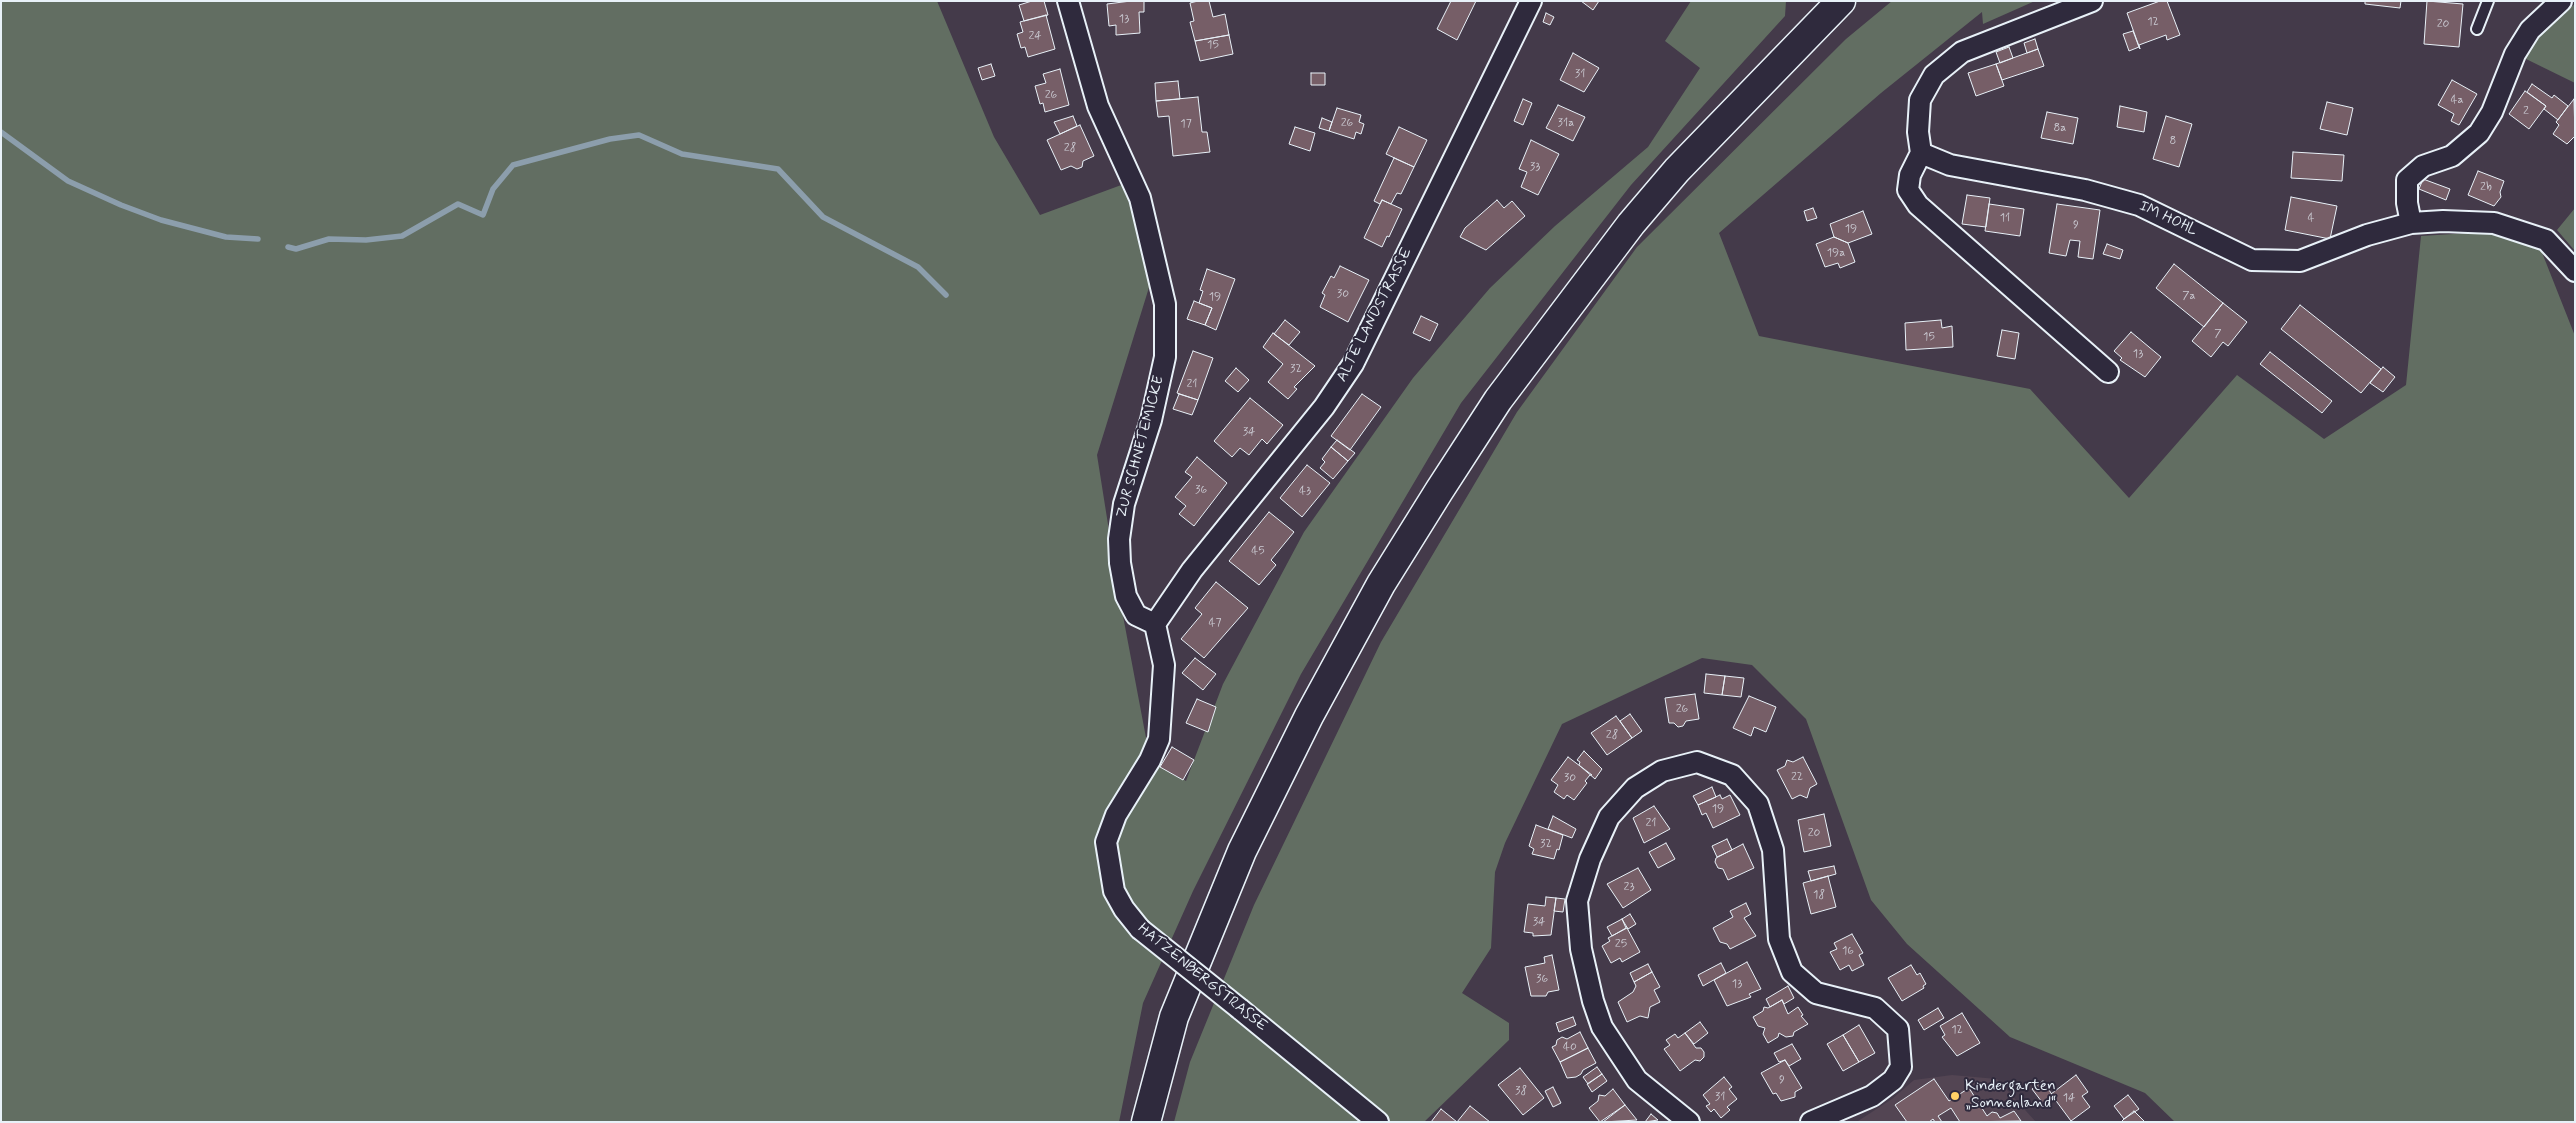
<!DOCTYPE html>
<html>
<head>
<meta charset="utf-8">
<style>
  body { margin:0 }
  #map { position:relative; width:2576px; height:1123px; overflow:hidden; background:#443a4a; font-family:Mynerve,sans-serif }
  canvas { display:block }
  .frame { position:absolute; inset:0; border:2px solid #e8f1f8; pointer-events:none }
</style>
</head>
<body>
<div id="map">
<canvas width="2576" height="1123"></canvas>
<div class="frame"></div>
</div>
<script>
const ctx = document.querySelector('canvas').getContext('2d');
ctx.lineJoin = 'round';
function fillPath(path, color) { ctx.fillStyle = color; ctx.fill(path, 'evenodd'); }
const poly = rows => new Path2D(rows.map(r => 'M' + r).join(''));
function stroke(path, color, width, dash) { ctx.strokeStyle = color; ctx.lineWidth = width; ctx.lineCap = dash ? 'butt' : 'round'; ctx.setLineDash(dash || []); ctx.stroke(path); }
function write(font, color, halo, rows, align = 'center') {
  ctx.font = font + ' Mynerve,sans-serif'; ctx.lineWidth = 4; ctx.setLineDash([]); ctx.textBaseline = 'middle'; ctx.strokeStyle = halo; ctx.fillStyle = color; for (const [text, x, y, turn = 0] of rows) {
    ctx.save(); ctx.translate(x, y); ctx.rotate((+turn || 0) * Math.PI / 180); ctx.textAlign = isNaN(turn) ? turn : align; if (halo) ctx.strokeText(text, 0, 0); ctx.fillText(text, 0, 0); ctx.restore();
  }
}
const built = poly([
  [1952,1075,1997,1079,2036,1122,1858,1121,1892,1099,1914,1080]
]);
const green = poly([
  [1,1,937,1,994,137,1040,215,1124,184,1151,281,1097,455,1120,600,1150,759,1186,781,1223,684,1304,532,1413,378,1490,288,1555,226,1648,147,1700,68,1665,41,1691,1,1786,1,1785,16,1631,185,1461,403,1301,674,1193,891,1143,1003,1119,1122,1,1122],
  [1892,1,2035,1,1983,24,1982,12,1881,93,1719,233,1759,336,2030,389,2129,498,2237,375,2324,439,2406,385,2421,236,2485,232,2541,250,2575,336,2575,1122,2175,1122,2145,1093,2010,1037,1907,944,1871,900,1806,719,1752,665,1702,658,1562,724,1505,843,1495,872,1491,948,1462,993,1509,1023,1509,1040,1424,1122,1174,1122,1190,1062,1254,905,1381,642,1517,412,1637,247,1846,39],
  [2575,4,2575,83,2524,58,2542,29],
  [2575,208,2575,251,2557,230]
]);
const stream = poly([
  [1,132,68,181,121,205,161,220,226,237,258,239],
  [288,247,296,249,329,239,366,240,402,236,458,204,483,215,493,189,513,165,610,139,639,135,682,154,778,169,823,217,918,267,946,295]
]);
const building = poly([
  [1032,1,1044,1,1048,15,1024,21,1019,5,1032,1],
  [1131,1,1144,1,1144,12,1139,12,1140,33,1116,35,1116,25,1109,26,1107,4,1131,1],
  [1198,1,1209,1,1213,17,1225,14,1229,35,1195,41,1190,22,1194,21,1190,3,1198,1],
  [1451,1,1476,1,1457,40,1437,29,1451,1],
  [1581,1,1599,1,1593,10,1581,1],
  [2160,1,2167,1,2180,35,2167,40,2166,35,2139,45,2140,49,2127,13,2160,1],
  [2365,1,2401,1,2400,8,2365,4,2365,1],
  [2427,1,2463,4,2459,47,2424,44,2427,1],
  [1546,13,1554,17,1550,25,1543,22,1546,13],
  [1046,15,1055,49,1028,57,1025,47,1021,48,1017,34,1023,32,1020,22,1046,15],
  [2133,31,2139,47,2129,51,2123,34,2133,31],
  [1229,35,1233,54,1200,61,1195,41,1229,35],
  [2035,39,2038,49,2027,53,2024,43,2035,39],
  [2009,47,2013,58,2000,63,1996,52,2009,47],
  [2038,49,2044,66,2002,80,1996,64,2038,49],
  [1573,53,1599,68,1584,92,1560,80,1573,53],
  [991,64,995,76,982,80,978,68,991,64],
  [1996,64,2004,86,1976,96,1968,73,1996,64],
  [1060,69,1069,105,1045,112,1043,103,1040,104,1035,86,1046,83,1043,74,1060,69],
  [1311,73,1325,73,1325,85,1311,85,1311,73],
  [2452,80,2477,94,2459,125,2451,121,2454,114,2438,105,2452,80],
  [1178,81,1180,99,1156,101,1155,83,1178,81],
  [2532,84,2552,98,2554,95,2568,106,2558,120,2544,109,2546,106,2527,92,2532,84],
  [2525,91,2546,106,2529,129,2509,114,2525,91],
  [1198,97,1202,132,1207,132,1210,152,1173,156,1169,116,1158,117,1156,101,1198,97],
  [1523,99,1532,103,1523,125,1514,121,1523,99],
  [2574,99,2575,136,2567,144,2553,134,2559,125,2556,122,2574,99],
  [2327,102,2353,108,2347,135,2320,129,2327,102],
  [1558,105,1585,117,1573,141,1546,128,1558,105],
  [2120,106,2147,112,2144,132,2117,127,2120,106],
  [1337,108,1361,115,1359,122,1364,124,1361,134,1356,132,1354,139,1329,131,1337,108],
  [2047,112,2078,118,2073,144,2041,138,2047,112],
  [1073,116,1077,126,1060,134,1054,122,1073,116],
  [2166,116,2192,124,2179,167,2153,159,2166,116],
  [1322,118,1332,122,1329,131,1319,128,1322,118],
  [1080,125,1094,156,1083,161,1082,167,1077,169,1071,166,1061,170,1047,140,1080,125],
  [1295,127,1315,133,1310,151,1289,144,1295,127],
  [1399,127,1427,140,1414,167,1386,154,1399,127],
  [1531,140,1559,154,1538,195,1521,187,1527,172,1519,169,1531,140],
  [2293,152,2344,155,2342,181,2291,178,2293,152],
  [1394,158,1414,167,1401,194,1397,193,1391,204,1382,200,1380,204,1374,201,1394,158],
  [2478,171,2504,181,2500,192,2501,197,2494,206,2468,195,2478,171],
  [2423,179,2450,189,2446,200,2419,189,2423,179],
  [1967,195,1990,198,1986,227,1962,224,1967,195],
  [2291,197,2337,206,2330,239,2285,230,2291,197],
  [1382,200,1402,209,1389,237,1387,236,1382,247,1364,238,1382,200],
  [1497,200,1504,208,1512,201,1525,216,1486,250,1460,237,1465,228,1497,200],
  [1989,204,2024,209,2020,236,1985,231,1989,204],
  [2057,204,2100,210,2093,259,2078,257,2080,241,2070,240,2066,256,2049,253,2057,204],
  [1813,208,1817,218,1807,221,1804,211,1813,208],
  [1863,211,1872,234,1848,243,1834,237,1830,224,1863,211],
  [1834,237,1848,243,1855,262,1840,268,1838,263,1825,267,1816,244,1834,237],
  [2107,244,2123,250,2120,259,2103,254,2107,244],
  [2174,264,2223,303,2204,327,2156,288,2174,264],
  [1340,266,1369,280,1348,322,1320,307,1325,295,1322,293,1331,276,1334,278,1340,266],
  [1207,269,1235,279,1216,330,1205,325,1212,308,1199,303,1203,291,1200,290,1207,269],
  [1194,301,1212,308,1205,325,1187,319,1194,301],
  [2223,303,2247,322,2228,346,2223,342,2211,357,2192,341,2223,303],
  [2300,305,2381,369,2361,393,2281,329,2300,305],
  [1421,316,1438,324,1430,341,1413,333,1421,316],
  [1285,320,1300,332,1289,345,1274,334,1285,320],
  [1941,320,1942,328,1952,326,1953,347,1906,350,1905,323,1941,320],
  [2002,330,2019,333,2015,359,1997,356,2002,330],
  [2131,332,2161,357,2145,377,2120,360,2122,358,2114,351,2131,332],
  [1273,333,1315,366,1294,387,1297,389,1288,399,1268,382,1283,364,1263,347,1273,333],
  [1193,351,1213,358,1198,400,1177,393,1193,351],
  [2270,352,2332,401,2322,413,2260,364,2270,352],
  [2383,367,2395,377,2383,392,2370,383,2383,367],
  [1236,368,1249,380,1238,392,1225,381,1236,368],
  [1179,394,1198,400,1192,415,1173,409,1179,394],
  [1362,394,1381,407,1350,450,1331,436,1362,394],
  [1250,398,1283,425,1267,444,1262,439,1249,455,1240,448,1232,457,1214,441,1250,398],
  [1337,440,1355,453,1348,461,1331,447,1337,440],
  [1331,447,1348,461,1333,479,1320,468,1325,462,1322,459,1331,447],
  [1197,457,1227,483,1194,526,1179,514,1186,506,1175,497,1192,477,1185,472,1197,457],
  [1307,465,1330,483,1302,517,1280,498,1307,465],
  [1269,512,1294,532,1271,560,1276,565,1259,585,1229,561,1269,512],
  [1216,582,1248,608,1204,658,1181,639,1202,614,1195,608,1216,582],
  [1195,658,1216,674,1203,690,1182,673,1195,658],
  [1706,674,1725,676,1722,695,1704,693,1706,674],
  [1725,676,1744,678,1741,697,1722,695,1725,676],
  [1695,694,1699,719,1686,721,1683,726,1678,727,1674,723,1669,723,1665,698,1695,694],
  [1749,696,1776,707,1766,732,1754,727,1751,736,1733,728,1749,696],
  [1197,699,1216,707,1208,732,1186,723,1197,699],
  [1630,714,1642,731,1632,738,1620,721,1630,714],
  [1616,716,1632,738,1607,755,1591,733,1616,716],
  [1172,747,1194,760,1183,780,1160,767,1172,747],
  [1584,751,1602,769,1595,779,1579,765,1580,762,1577,760,1584,751],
  [1568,757,1592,775,1590,775,1585,781,1587,783,1574,800,1567,795,1564,799,1554,792,1558,785,1551,780,1568,757],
  [1803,757,1817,784,1810,788,1807,798,1800,795,1792,799,1777,770,1785,766,1787,760,1793,762,1803,757],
  [1712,787,1716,797,1698,805,1693,796,1712,787],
  [1720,795,1722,799,1730,795,1740,815,1713,828,1706,813,1702,815,1698,805,1720,795],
  [1654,806,1670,829,1644,843,1633,818,1654,806],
  [1824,814,1831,846,1804,852,1798,820,1824,814],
  [1553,816,1576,829,1572,838,1548,829,1553,816],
  [1536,825,1563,835,1559,850,1557,849,1554,859,1532,854,1534,849,1529,846,1536,825],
  [1727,839,1732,850,1717,857,1712,846,1727,839],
  [1666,843,1675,859,1658,868,1649,852,1666,843],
  [1743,844,1754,868,1728,880,1723,869,1718,868,1715,862,1716,858,1743,844],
  [1834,866,1836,874,1811,881,1808,871,1834,866],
  [1638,868,1651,890,1623,908,1607,884,1638,868],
  [1828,876,1836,907,1811,914,1803,883,1828,876],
  [1546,897,1556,898,1551,935,1533,936,1533,933,1524,932,1528,904,1545,906,1546,897],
  [1556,898,1565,899,1563,912,1554,911,1556,898],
  [1746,903,1751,914,1744,918,1756,936,1730,949,1727,944,1720,942,1713,928,1733,917,1730,911,1746,903],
  [1630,914,1636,924,1628,929,1622,919,1630,914],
  [1622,919,1626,928,1612,936,1607,927,1622,919],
  [1627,928,1640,952,1622,962,1620,958,1611,963,1602,946,1610,941,1608,938,1627,928],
  [1852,934,1863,953,1859,955,1864,965,1852,971,1849,965,1840,970,1830,952,1837,949,1834,943,1852,934],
  [1552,955,1559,990,1548,992,1546,996,1531,996,1525,967,1545,963,1544,957,1552,955],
  [1747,962,1761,989,1749,994,1751,997,1727,1006,1714,980,1747,962],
  [1721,963,1726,973,1703,986,1698,975,1721,963],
  [1648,964,1652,972,1634,982,1630,973,1648,964],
  [1911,965,1917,975,1920,973,1926,984,1923,986,1924,988,1902,1001,1888,978,1911,965],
  [1652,972,1660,987,1654,990,1660,1002,1650,1007,1648,1018,1640,1016,1627,1022,1618,1002,1633,992,1636,986,1634,982,1652,972],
  [1788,986,1794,998,1784,1004,1782,1000,1770,1007,1766,999,1788,986],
  [1782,1000,1788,1014,1798,1007,1803,1015,1801,1016,1808,1024,1794,1032,1793,1036,1786,1037,1779,1033,1778,1037,1768,1043,1763,1034,1765,1028,1758,1026,1753,1017,1763,1011,1764,1007,1768,1008,1782,1000],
  [1938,1008,1944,1018,1924,1030,1918,1020,1938,1008],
  [1962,1013,1980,1043,1957,1056,1942,1037,1945,1035,1940,1026,1962,1013],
  [1573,1017,1576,1025,1559,1032,1556,1023,1573,1017],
  [1700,1022,1708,1033,1694,1044,1685,1033,1700,1022],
  [1859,1025,1875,1053,1859,1062,1843,1035,1859,1025],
  [1580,1032,1588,1048,1560,1062,1552,1047,1556,1045,1557,1040,1562,1037,1567,1039,1580,1032],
  [1685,1033,1696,1048,1701,1048,1704,1052,1704,1057,1700,1061,1695,1060,1680,1071,1664,1049,1670,1045,1666,1040,1675,1034,1678,1038,1685,1033],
  [1843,1035,1859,1062,1843,1071,1827,1044,1843,1035],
  [1792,1044,1801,1059,1789,1066,1785,1060,1779,1062,1774,1053,1792,1044],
  [1588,1048,1596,1063,1583,1070,1581,1074,1576,1077,1567,1078,1560,1062,1588,1048],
  [1785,1060,1802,1088,1795,1092,1795,1097,1781,1101,1776,1093,1773,1094,1761,1073,1785,1060],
  [1597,1067,1602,1074,1588,1084,1583,1077,1597,1067],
  [1520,1068,1544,1098,1523,1115,1498,1085,1520,1068],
  [1602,1074,1607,1081,1592,1092,1587,1084,1602,1074],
  [2076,1075,2088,1092,2082,1096,2090,1107,2071,1121,2051,1094,2076,1075],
  [1724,1077,1732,1087,1729,1089,1737,1099,1727,1107,1730,1110,1721,1118,1714,1109,1711,1112,1706,1106,1710,1104,1703,1095,1724,1077],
  [1934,1079,1949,1101,1969,1088,1987,1116,1992,1112,1997,1113,2000,1118,2014,1111,2021,1121,1960,1122,1951,1108,1938,1116,1942,1122,1935,1122,1933,1119,1929,1122,1907,1122,1895,1105,1934,1079],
  [2043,1081,2055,1099,2045,1106,2032,1089,2043,1081],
  [1553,1087,1561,1103,1553,1107,1545,1091,1553,1087],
  [1613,1089,1625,1105,1600,1122,1589,1108,1598,1101,1599,1095,1605,1096,1613,1089],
  [2128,1095,2139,1109,2124,1119,2114,1106,2128,1095],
  [1625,1105,1637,1120,1603,1122,1625,1105],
  [1470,1106,1490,1122,1457,1122,1470,1106],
  [1441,1109,1457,1122,1431,1122,1441,1109],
  [2134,1111,2145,1122,2121,1122,2124,1119,2134,1111],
  [1651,1114,1658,1120,1645,1122,1651,1114]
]);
const service = poly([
  [2477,29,2488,1]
]);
const minor = poly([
  [1068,1,1098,106,1140,198,1165,304,1165,357,1151,420,1124,504,1119,539,1120,563,1126,596,1136,615,1155,624],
  [2092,1,1962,52,1934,75,1920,100,1918,132,1921,153,1950,165,2085,190,2139,205,2252,260,2300,261,2367,235,2411,223,2443,221,2494,223,2546,240,2575,271],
  [1921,153,1910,175,1908,190,1918,205,2108,372],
  [2411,223,2407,203,2407,180,2423,166,2452,156,2479,133,2492,112,2515,54,2530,30,2561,1],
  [1155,624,1192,570,1324,407,1353,364,1531,1],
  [1140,929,1124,909,1114,891,1106,842,1116,815,1150,760,1159,739,1164,665,1155,624],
  [1240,1009,1378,1122],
  [1689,1122,1637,1080,1602,1027,1593,1001,1581,949,1577,901,1590,859,1609,817,1635,788,1662,771,1697,762,1732,775,1758,804,1773,850,1779,939,1792,972,1816,993,1875,1008,1898,1029,1901,1067,1893,1080,1872,1096,1811,1122]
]);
const primary = poly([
  [1146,1122,1174,1017,1242,851,1309,716,1381,584,1439,491,1498,400,1631,224,1677,170,1841,1]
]);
const minorBridge = poly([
  [1140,929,1240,1009]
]);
const markers = [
  [1955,1096,5,"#ffd166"]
];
const numberNames = [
  ["13",1124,19],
  ["12",2153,22],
  ["20",2443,24],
  ["24",1035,36],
  ["15",1213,45],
  ["31",1580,74],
  ["26",1051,95],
  ["4a",2457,100],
  ["2",2526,111],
  ["26",1347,123],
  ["31a",1566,123],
  ["17",1186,124],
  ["8a",2060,128],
  ["8",2173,141],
  ["28",1070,148],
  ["33",1535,167],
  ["2b",2486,187],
  ["11",2005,218],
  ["4",2311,218],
  ["9",2076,225],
  ["19",1851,229],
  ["19a",1836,253],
  ["30",1343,294],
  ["7a",2189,296],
  ["19",1215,297],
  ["7",2218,334],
  ["15",1929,337],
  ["13",2138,354],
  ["32",1296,369],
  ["21",1192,384],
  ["34",1249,432],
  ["36",1201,490],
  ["43",1305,491],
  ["45",1258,551],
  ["47",1215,623],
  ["26",1682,709],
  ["28",1612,735],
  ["22",1797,777],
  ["30",1570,778],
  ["19",1718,809],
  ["21",1651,823],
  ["20",1814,833],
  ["32",1546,844],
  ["23",1629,887],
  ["18",1819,895],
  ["34",1539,922],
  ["25",1621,944],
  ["16",1848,951],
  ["36",1542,979],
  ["13",1737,984],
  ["12",1957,1030],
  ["40",1570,1047],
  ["9",1782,1080],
  ["38",1521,1091],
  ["31",1720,1097],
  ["14",2069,1098]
];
const streetNames = [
  ["IM HOHL",2168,219,25],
  ["ALTE LANDSTRASSE",1375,315,-63],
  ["ZUR SCHNETEMICKE",1141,447,-75],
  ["HATZENBERGSTRASSE",1202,978,39]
];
const poiNames = [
  ["Kindergarten",1965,1087],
  ["„Sonnenland“",1965,1104]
];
fillPath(built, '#534553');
fillPath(green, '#626e62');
stroke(stream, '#8c9eac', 5.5);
fillPath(building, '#765e67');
stroke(building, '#e8f1f8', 1);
stroke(service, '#e8f1f8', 14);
stroke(minor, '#e8f1f8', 24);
stroke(primary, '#e8f1f8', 31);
stroke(service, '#2f2a3d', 10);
stroke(minor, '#2f2a3d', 20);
stroke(primary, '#2f2a3d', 28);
stroke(minorBridge, '#e8f1f8', 24, []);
stroke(minorBridge, '#2f2a3d', 20);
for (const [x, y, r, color] of markers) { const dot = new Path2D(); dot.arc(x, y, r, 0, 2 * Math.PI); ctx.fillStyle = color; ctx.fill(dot); stroke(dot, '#2f2a3d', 2); }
write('12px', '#ccccd4', null, numberNames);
write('15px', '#e8f1f8', '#2f2a3d', streetNames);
write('15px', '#e8f1f8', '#2f2a3d', poiNames, 'left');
</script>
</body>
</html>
